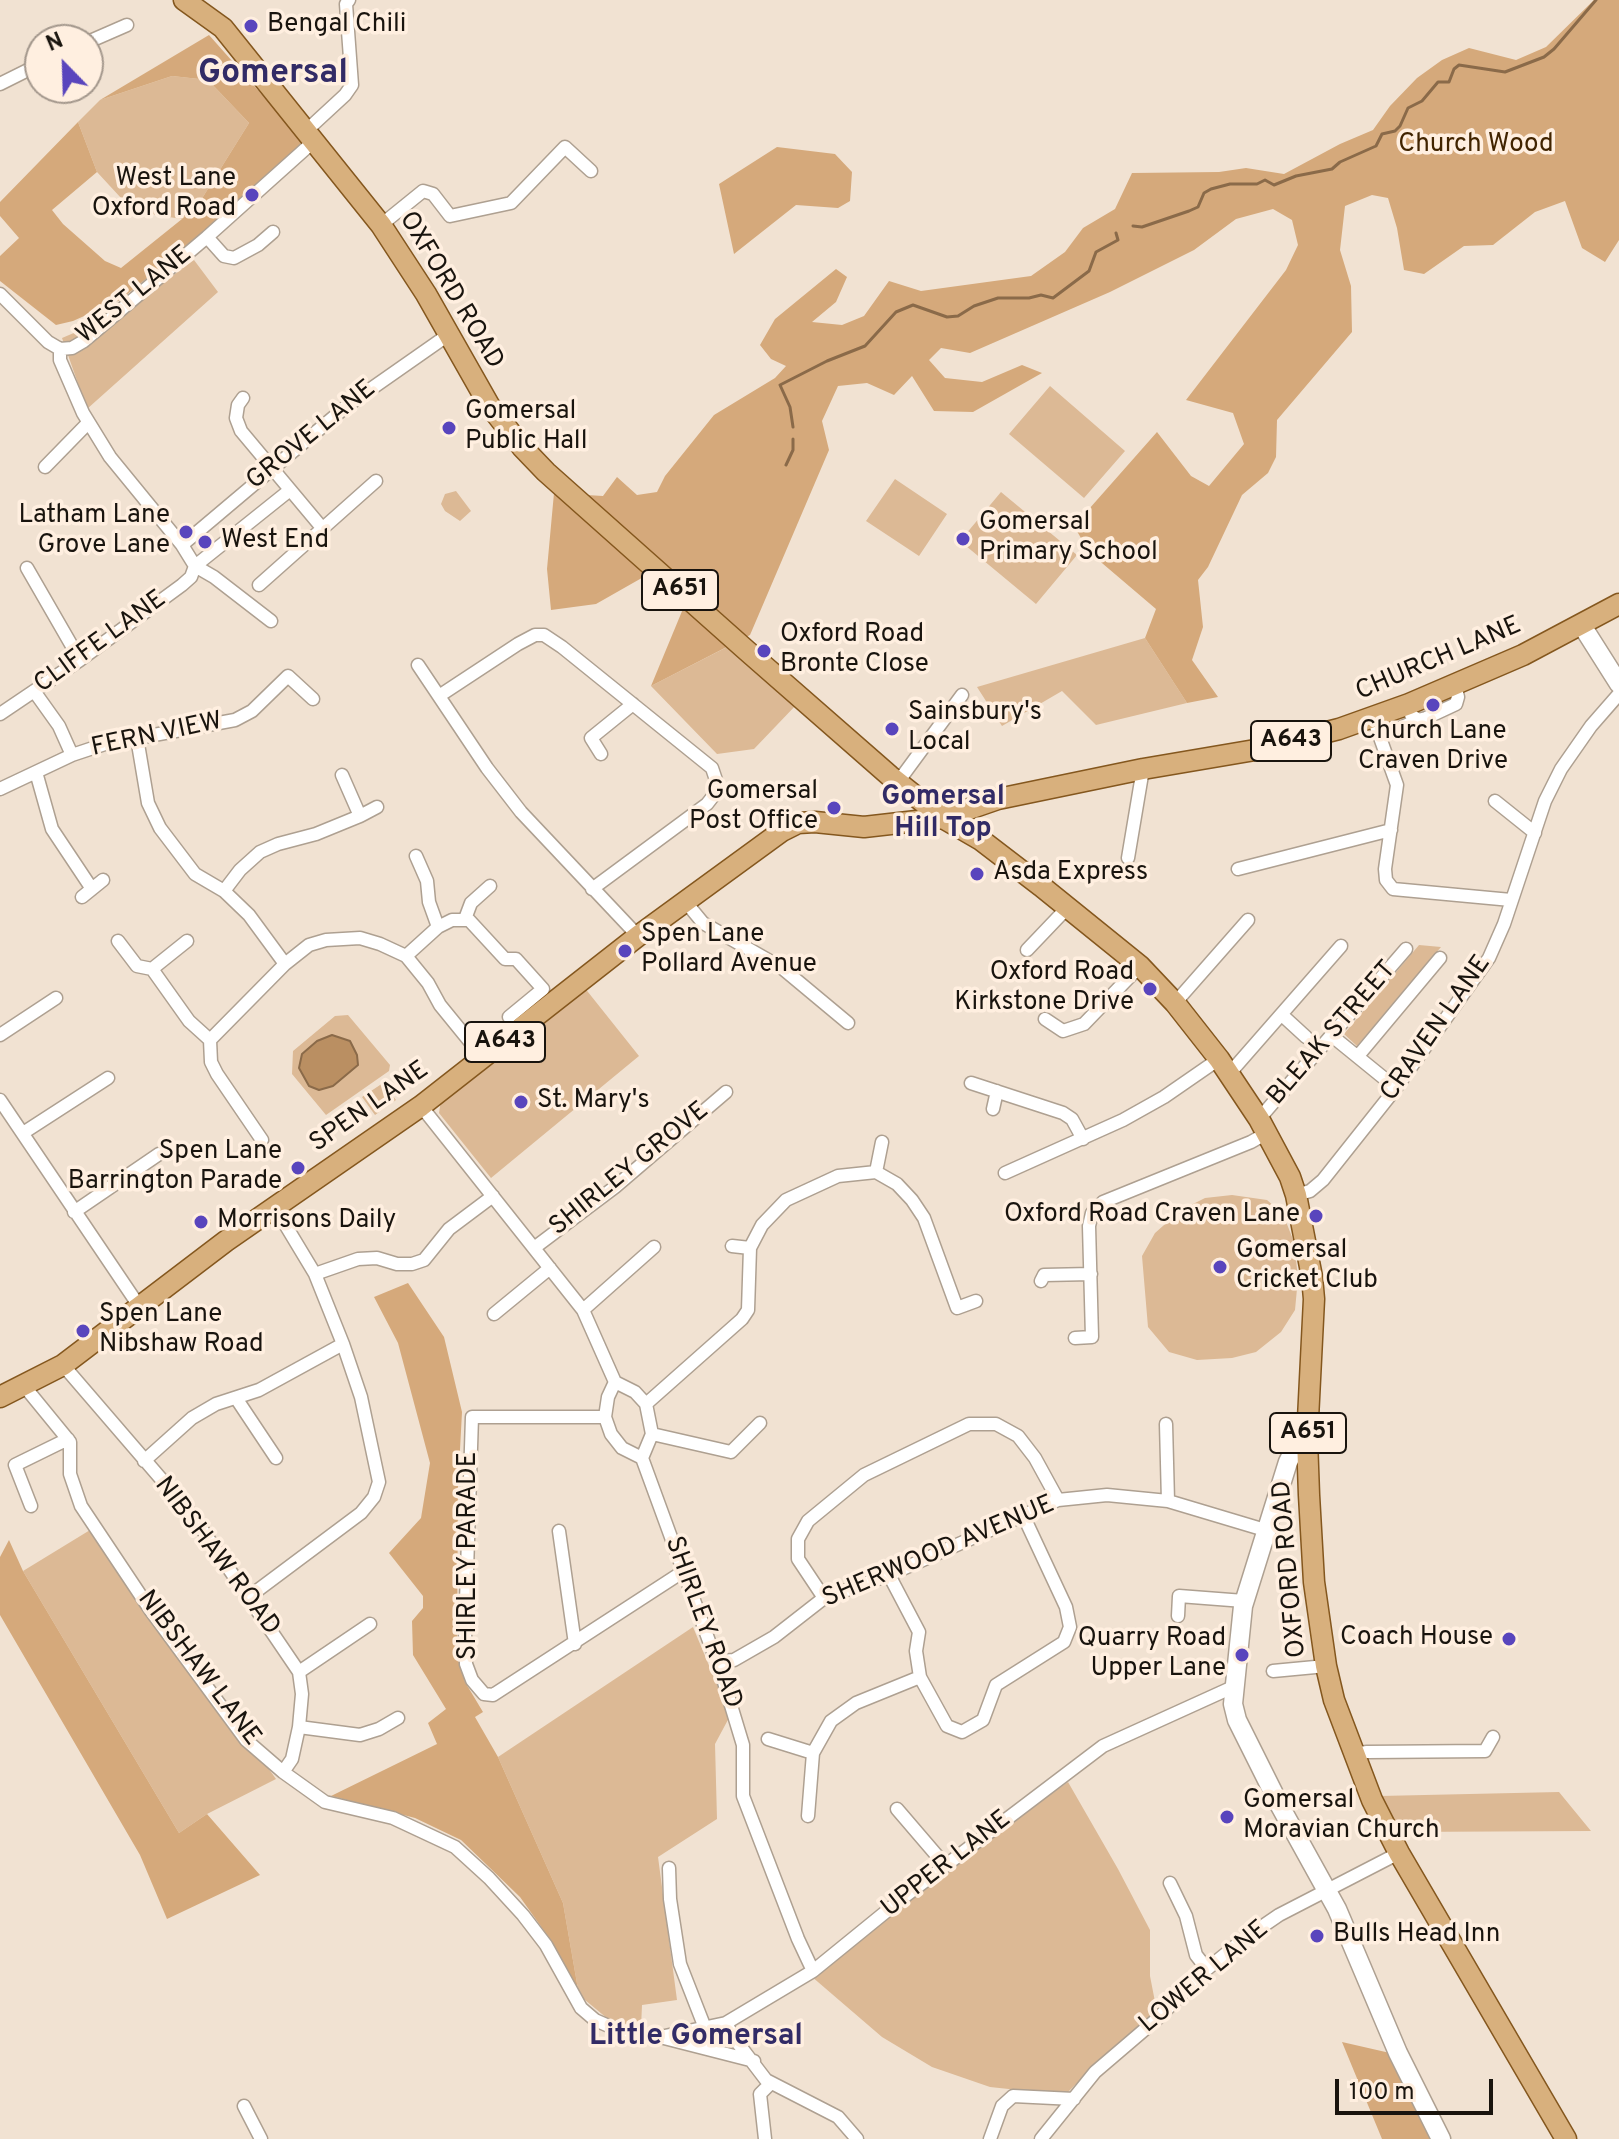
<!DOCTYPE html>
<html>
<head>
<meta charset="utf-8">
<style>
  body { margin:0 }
  #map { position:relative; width:1619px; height:2139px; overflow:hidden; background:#f1e2d2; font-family:Overpass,sans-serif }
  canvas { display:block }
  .north { position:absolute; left:24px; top:24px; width:80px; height:80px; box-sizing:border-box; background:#ffefe0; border:2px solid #a3978c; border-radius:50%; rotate:337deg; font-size:22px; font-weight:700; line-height:32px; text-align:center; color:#19140e }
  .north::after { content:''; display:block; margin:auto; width:28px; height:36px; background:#5945bd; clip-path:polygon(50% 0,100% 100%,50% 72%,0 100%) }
  .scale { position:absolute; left:1335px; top:2079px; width:158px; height:36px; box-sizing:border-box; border:4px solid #19140e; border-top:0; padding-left:10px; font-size:24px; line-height:28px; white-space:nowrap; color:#19140e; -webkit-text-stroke:6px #ffefe0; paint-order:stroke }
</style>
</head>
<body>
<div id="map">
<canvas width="1619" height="2139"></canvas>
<div class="north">N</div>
<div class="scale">100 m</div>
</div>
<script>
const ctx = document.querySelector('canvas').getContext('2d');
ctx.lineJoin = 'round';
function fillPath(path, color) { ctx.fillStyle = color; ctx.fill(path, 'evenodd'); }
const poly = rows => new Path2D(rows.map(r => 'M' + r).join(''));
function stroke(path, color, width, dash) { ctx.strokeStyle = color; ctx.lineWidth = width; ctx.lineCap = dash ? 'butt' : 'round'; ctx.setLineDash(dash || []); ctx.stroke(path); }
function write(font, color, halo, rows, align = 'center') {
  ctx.font = font + ' Overpass,sans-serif'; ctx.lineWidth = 7; ctx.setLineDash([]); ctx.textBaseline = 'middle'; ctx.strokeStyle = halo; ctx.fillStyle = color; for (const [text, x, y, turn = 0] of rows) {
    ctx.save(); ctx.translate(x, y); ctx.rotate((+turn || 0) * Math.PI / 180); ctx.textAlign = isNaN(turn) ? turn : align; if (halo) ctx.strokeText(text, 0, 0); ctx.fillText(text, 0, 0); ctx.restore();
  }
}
const green = poly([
  [172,76,208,80,249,123,201,200,182,219,155,215,121,198,97,172,78,122,100,100],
  [194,260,218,292,87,409,62,338,123,312],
  [1050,386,1125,451,1084,498,1009,434],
  [895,479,947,514,919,556,866,521],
  [456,491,471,511,460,521,445,511,441,504,445,494],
  [1001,492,1077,555,1036,604,960,541],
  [1145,638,1187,703,1096,725,1062,691,1002,726,977,687],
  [729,646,798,703,754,749,717,754,651,686],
  [1419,945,1441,947,1357,1046,1344,1034],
  [584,987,639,1056,491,1178,439,1113,441,1100],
  [348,1015,390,1065,389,1071,326,1115,292,1074,293,1051,335,1016],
  [383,1083,396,1100,375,1115,362,1097],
  [1232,1195,1267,1200,1283,1214,1294,1242,1298,1278,1295,1310,1281,1332,1256,1352,1232,1358,1197,1360,1169,1352,1148,1327,1142,1256,1155,1233,1181,1210,1205,1198],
  [95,1527,276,1779,207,1814,179,1833,23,1571],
  [693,1627,730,1716,715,1744,717,1819,658,1857,677,2000,642,2005,641,2028,608,2019,579,1995,563,1903,498,1757],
  [1068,1782,1118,1869,1150,1930,1150,1976,1157,2012,1108,2052,1065,2095,990,2087,932,2067,882,2037,811,1976,940,1873],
  [1559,1792,1591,1831,1398,1832,1380,1796]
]);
const forest = poly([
  [1594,0,1619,0,1619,240,1605,262,1582,248,1565,201,1535,212,1493,245,1464,246,1424,274,1404,270,1397,228,1388,198,1372,195,1345,206,1340,250,1351,286,1352,332,1277,420,1276,457,1268,473,1242,495,1208,567,1198,580,1203,627,1192,660,1218,697,1187,703,1145,638,1156,609,1089,552,1074,526,1157,432,1191,476,1209,486,1244,444,1233,413,1186,400,1286,270,1298,245,1292,220,1273,209,1236,219,1194,250,1110,292,970,353,941,348,929,360,945,378,982,382,1022,365,1042,373,973,412,934,411,912,376,894,395,867,383,838,386,822,421,829,450,750,635,651,686,685,604,647,575,596,604,551,610,547,569,554,493,603,496,617,477,637,495,657,492,665,476,714,415,775,378,786,366,771,359,760,345,775,319,836,269,847,277,836,302,812,322,842,325,864,316,889,281,921,291,1031,276,1065,252,1083,228,1115,209,1132,173,1219,172,1246,168,1284,174,1340,144,1373,130,1390,106,1417,78,1442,60,1469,48,1516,60,1546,47],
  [209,35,304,142,257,189,120,300,73,321,56,325,0,281,0,256,19,238,0,216,0,202,78,122,97,172,52,210,63,224,105,261,121,268,182,219,201,200,249,123,208,80,172,76,100,100],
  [777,147,835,154,852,172,850,201,838,208,796,205,734,254,719,184],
  [408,1283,444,1337,462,1412,458,1487,457,1652,465,1682,483,1712,475,1717,498,1757,563,1903,579,1995,552,1942,520,1897,461,1840,415,1818,331,1796,437,1744,428,1723,446,1709,413,1655,412,1621,423,1608,423,1596,389,1553,421,1518,430,1463,398,1343,374,1297],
  [9,1540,23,1571,179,1833,207,1814,260,1875,167,1919,140,1855,0,1615,0,1557],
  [1342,2042,1390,2053,1430,2139,1382,2139]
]);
const water = poly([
  [332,1035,350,1041,357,1055,358,1065,333,1086,319,1090,309,1086,299,1068,302,1054,317,1041,332,1035]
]);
const stream = poly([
  [1133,226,1142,227,1189,211,1198,207,1204,193,1211,189,1230,184,1257,184,1265,180,1274,185,1296,176,1332,169,1340,162,1376,146,1382,134,1395,131,1400,126,1408,108,1422,101,1438,82,1449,82,1454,69,1459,65,1505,72,1544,57,1554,49,1596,0],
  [793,427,790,407,780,385,827,361,865,346,896,312,913,305,947,317,958,316,974,306,998,298,1029,298,1041,295,1053,298,1089,271,1096,252,1118,240,1116,233],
  [786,465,793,450,793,439]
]);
const street = poly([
  [88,42,127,25],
  [0,84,40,64],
  [306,131,345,95,352,85,346,4,349,0],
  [381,225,423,191,433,194,450,216,511,203,565,147,591,171],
  [207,237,224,256,234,258,258,245,273,232],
  [0,294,48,342,60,349],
  [60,349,72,348,84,341,207,237,313,142],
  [60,349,60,360,83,413,110,457,182,545,195,566],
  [243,398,238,405,236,418,241,431,323,529],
  [45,467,88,423],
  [182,545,348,405,448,335],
  [195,566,290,490],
  [195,566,214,577,271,621],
  [27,568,80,660],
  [259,585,376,481],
  [418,665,487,768,521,812,638,936],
  [34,691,59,726,72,755],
  [439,696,518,644,535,635,544,635,562,647,712,768,717,783,714,795,707,804,592,889],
  [1409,704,1411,715,1418,720,1426,718,1456,704,1458,697,1455,685],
  [0,714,80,660,182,585,191,577,195,566],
  [1373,718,1397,785,1385,869,1386,880,1393,889,1511,900],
  [1402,727,1418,720],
  [137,738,148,803,160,828,195,874,224,891,249,915,285,964],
  [601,754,591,738,633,704],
  [36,772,52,829,92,889],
  [898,782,962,695],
  [0,789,72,755,105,744,235,720,252,711,288,676,313,699],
  [1495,801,1535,833],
  [360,816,377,807],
  [1128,858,1143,769],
  [1238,869,1391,830],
  [224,891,240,870,260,852,278,844,316,834,360,816,342,775],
  [82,897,103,880],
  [684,900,703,923,782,968,848,1023],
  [465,919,471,903,490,886],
  [438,927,452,920,469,920,505,959,516,959,543,989,509,1017],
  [118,941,137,966,152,969,189,1021,210,1040],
  [1027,950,1068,907],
  [406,956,438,927,429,902,427,881,416,856],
  [152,969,187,941],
  [1175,1003,1248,920],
  [1282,1015,1306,1037],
  [1045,1019,1063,1031,1084,1024,1140,966],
  [0,1035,56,998],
  [1332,1036,1396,1088],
  [1358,1056,1440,958],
  [1229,1074,1341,946],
  [971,1083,1063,1113,1072,1119,1083,1139],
  [0,1100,139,1306],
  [421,1106,583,1310,615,1382,635,1392,646,1404,652,1434,642,1458,713,1652,721,1661,723,1679,743,1745,743,1796,798,1939,813,1971],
  [993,1109,997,1091],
  [1259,1119,1406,949],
  [23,1133,108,1078],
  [262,1140,217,1074,211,1062,210,1040,285,964,309,945,326,940,360,938,380,944,406,956,428,983,440,1005,484,1059],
  [876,1172,882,1142],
  [1005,1173,1123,1120,1164,1097,1219,1059],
  [1296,1195,1310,1191,1323,1180,1396,1088,1489,958,1504,924,1545,801,1561,769,1591,726,1619,694],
  [74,1212,159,1154],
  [732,1246,750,1248],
  [534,1248,615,1187,726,1092],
  [315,1274,358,1259,377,1258,397,1264,412,1264,424,1260,449,1229,493,1196],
  [1041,1281,1044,1275,1091,1274],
  [583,1310,654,1247],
  [494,1314,550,1268],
  [1075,1338,1092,1337,1089,1226,1092,1213,1103,1202,1251,1142,1267,1133],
  [63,1365,193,1516,299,1672,302,1694,299,1727,292,1759,283,1772],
  [615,1382,608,1397,605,1417,611,1434,622,1448,642,1458],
  [25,1387,70,1442,70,1474,81,1506,151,1611,246,1740,283,1772,325,1802,393,1818,455,1847,489,1878,523,1915,546,1945,581,2008,595,2020,627,2034,660,2037,726,2023,813,1971,904,1897,1103,1746,1233,1687],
  [236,1398,276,1458],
  [646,1404,742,1319,748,1310,750,1248,762,1225,786,1200,838,1176,876,1172,897,1184,912,1200,924,1218,957,1308,976,1301],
  [605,1417,472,1417,465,1632,466,1664,472,1680,484,1694,493,1695,684,1571],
  [1166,1424,1168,1501],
  [652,1434,731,1452,760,1423],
  [144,1461,192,1418,216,1404,259,1390,343,1344],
  [31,1506,15,1465,68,1439],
  [559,1531,575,1644],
  [889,1575,919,1632,916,1651,920,1677,947,1726,962,1732,983,1720,996,1685,1064,1642,1070,1627,1066,1607,1024,1517],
  [250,1596,361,1513,374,1497,379,1482,361,1397,343,1344,315,1274,274,1206],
  [824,1598,798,1559,798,1539,808,1521,864,1475,969,1424,996,1424,1018,1436,1035,1458,1058,1500],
  [1178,1616,1179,1596,1244,1601],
  [721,1661,734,1660,774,1637,824,1598,889,1575,1058,1500,1107,1495,1168,1501,1265,1530],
  [1273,1671,1326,1666],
  [299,1672,370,1624],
  [299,1727,360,1735,379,1729,398,1718],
  [768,1739,813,1753,831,1721,856,1703,920,1677],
  [1353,1754,1367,1752,1485,1751,1493,1737],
  [897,1809,945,1865],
  [808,1816,813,1753],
  [669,1868,670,1899,680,1964,705,2028],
  [1170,1883,1186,1916,1196,1955,1207,1969],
  [726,2023,734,2038,766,2080,838,2117,857,2139],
  [664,2038,754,2061],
  [244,2106,261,2139],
  [765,2139,760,2094,771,2083],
  [990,2139,1002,2106,1013,2096,1074,2099],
  [1041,2139,1095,2072,1157,2019,1207,1969,1244,1939,1279,1915,1399,1853]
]);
const secondary = poly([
  [1581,624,1619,684],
  [1307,1439,1296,1446,1288,1462,1243,1606,1233,1704,1237,1720,1280,1806,1337,1909,1398,2053,1441,2139]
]);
const primary = poly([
  [184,0,223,28,381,225,426,294,489,405,522,447,546,472,746,650,890,776,943,818,981,840,1041,886,1140,966,1175,1003,1219,1059,1259,1119,1290,1177,1296,1195,1312,1277,1314,1299,1307,1439,1309,1495,1314,1582,1326,1666,1334,1700,1372,1800,1399,1853,1566,2139],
  [0,1397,63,1365,226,1241,421,1106,638,936,782,831,798,823,815,822,864,827,943,818,998,799,1143,769,1255,750,1339,729,1409,704,1523,655,1619,604]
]);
const markers = [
  [251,26,8,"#5945bd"],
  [252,195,8,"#5945bd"],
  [449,428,8,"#5945bd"],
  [186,532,8,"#5945bd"],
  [963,539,8,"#5945bd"],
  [205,542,8,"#5945bd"],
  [764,651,8,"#5945bd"],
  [1433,705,8,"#5945bd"],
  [892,729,8,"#5945bd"],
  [834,808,8,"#5945bd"],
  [977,874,8,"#5945bd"],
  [625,951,8,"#5945bd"],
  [1150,989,8,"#5945bd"],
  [521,1102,8,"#5945bd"],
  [298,1168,8,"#5945bd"],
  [1316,1216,8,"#5945bd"],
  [201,1222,8,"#5945bd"],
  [1220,1267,8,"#5945bd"],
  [83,1331,8,"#5945bd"],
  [1509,1639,8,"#5945bd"],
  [1242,1655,8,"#5945bd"],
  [1227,1817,8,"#5945bd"],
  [1317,1936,8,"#5945bd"]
];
const shields = [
  [680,590,76],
  [1291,741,80],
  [505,1042,80],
  [1308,1433,76]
];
const shieldNames = [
  ["A651",680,590],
  ["A643",1291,741],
  ["A643",505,1042],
  ["A651",1308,1433]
];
const poiNames = [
  ["Bengal Chili",267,26],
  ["West Lane",236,180,"right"],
  ["Oxford Road",236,210,"right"],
  ["Gomersal",465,413],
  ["Public Hall",465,443],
  ["Latham Lane",170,517,"right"],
  ["Grove Lane",170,547,"right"],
  ["Gomersal",979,524],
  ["Primary School",979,554],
  ["West End",221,542],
  ["Oxford Road",780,636],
  ["Bronte Close",780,666],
  ["Sainsbury's",908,714],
  ["Local",908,744],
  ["Church Lane",1433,733,"center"],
  ["Craven Drive",1433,763,"center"],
  ["Gomersal",818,793,"right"],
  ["Post Office",818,823,"right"],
  ["Asda Express",993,874],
  ["Spen Lane",641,936],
  ["Pollard Avenue",641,966],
  ["Oxford Road",1134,974,"right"],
  ["Kirkstone Drive",1134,1004,"right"],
  ["St. Mary's",537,1102],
  ["Spen Lane",282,1153,"right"],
  ["Barrington Parade",282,1183,"right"],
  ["Oxford Road Craven Lane",1300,1216,"right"],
  ["Morrisons Daily",217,1222],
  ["Gomersal",1236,1252],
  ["Cricket Club",1236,1282],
  ["Spen Lane",99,1316],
  ["Nibshaw Road",99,1346],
  ["Coach House",1493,1639,"right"],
  ["Quarry Road",1226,1640,"right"],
  ["Upper Lane",1226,1670,"right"],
  ["Gomersal",1243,1802],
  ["Moravian Church",1243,1832],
  ["Bulls Head Inn",1333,1936]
];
const parkNames = [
  ["Church Wood",1476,146]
];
const streetNames = [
  ["OXFORD ROAD",450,291,59],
  ["WEST LANE",135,296,-39],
  ["GROVE LANE",312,436,-39],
  ["CLIFFE LANE",101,643,-36],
  ["CHURCH LANE",1439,660,-23],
  ["FERN VIEW",157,736,-12],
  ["CRAVEN LANE",1437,1029,-55],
  ["BLEAK STREET",1333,1034,-49],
  ["SPEN LANE",370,1108,-35],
  ["SHIRLEY GROVE",630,1170,-39],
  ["SHERWOOD AVENUE",939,1553,-23],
  ["SHIRLEY PARADE",470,1556,-90],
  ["NIBSHAW ROAD",216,1557,53],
  ["OXFORD ROAD",1291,1569,-95],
  ["SHIRLEY ROAD",702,1623,70],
  ["NIBSHAW LANE",198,1669,53],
  ["UPPER LANE",947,1865,-38],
  ["LOWER LANE",1205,1978,-40]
];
const neighbourhoodNames = [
  ["Gomersal",943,798],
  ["Hill Top",943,830]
];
const quarterNames = [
  ["Little Gomersal",696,2038]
];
const districtNames = [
  ["Gomersal",273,75]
];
fillPath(green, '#dcb995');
fillPath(forest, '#d5a97b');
fillPath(water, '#ba8f62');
stroke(water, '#8a6a49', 2);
stroke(stream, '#8a6a49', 3);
stroke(street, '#aea091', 15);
stroke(secondary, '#aea091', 21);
stroke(primary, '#84571e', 23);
stroke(street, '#fff', 12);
stroke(secondary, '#fff', 18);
stroke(primary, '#d8b07d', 20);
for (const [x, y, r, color] of markers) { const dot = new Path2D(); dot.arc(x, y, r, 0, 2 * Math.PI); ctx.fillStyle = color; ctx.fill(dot); stroke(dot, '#ffefe0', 3); }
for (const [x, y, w] of shields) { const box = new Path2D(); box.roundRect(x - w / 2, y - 20, w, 40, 6); ctx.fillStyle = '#ffefe0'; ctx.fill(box); stroke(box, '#19140e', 2); }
write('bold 24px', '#19140e', null, shieldNames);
write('26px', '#19140e', '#ffefe0', poiNames, 'left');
write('26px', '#412400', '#ffefe0', parkNames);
write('26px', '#19140e', '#ffefe0', streetNames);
write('bold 28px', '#322b66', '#ffefe0', neighbourhoodNames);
write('bold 30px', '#322b66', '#ffefe0', quarterNames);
write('bold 34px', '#322b66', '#ffefe0', districtNames);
</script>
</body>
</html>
